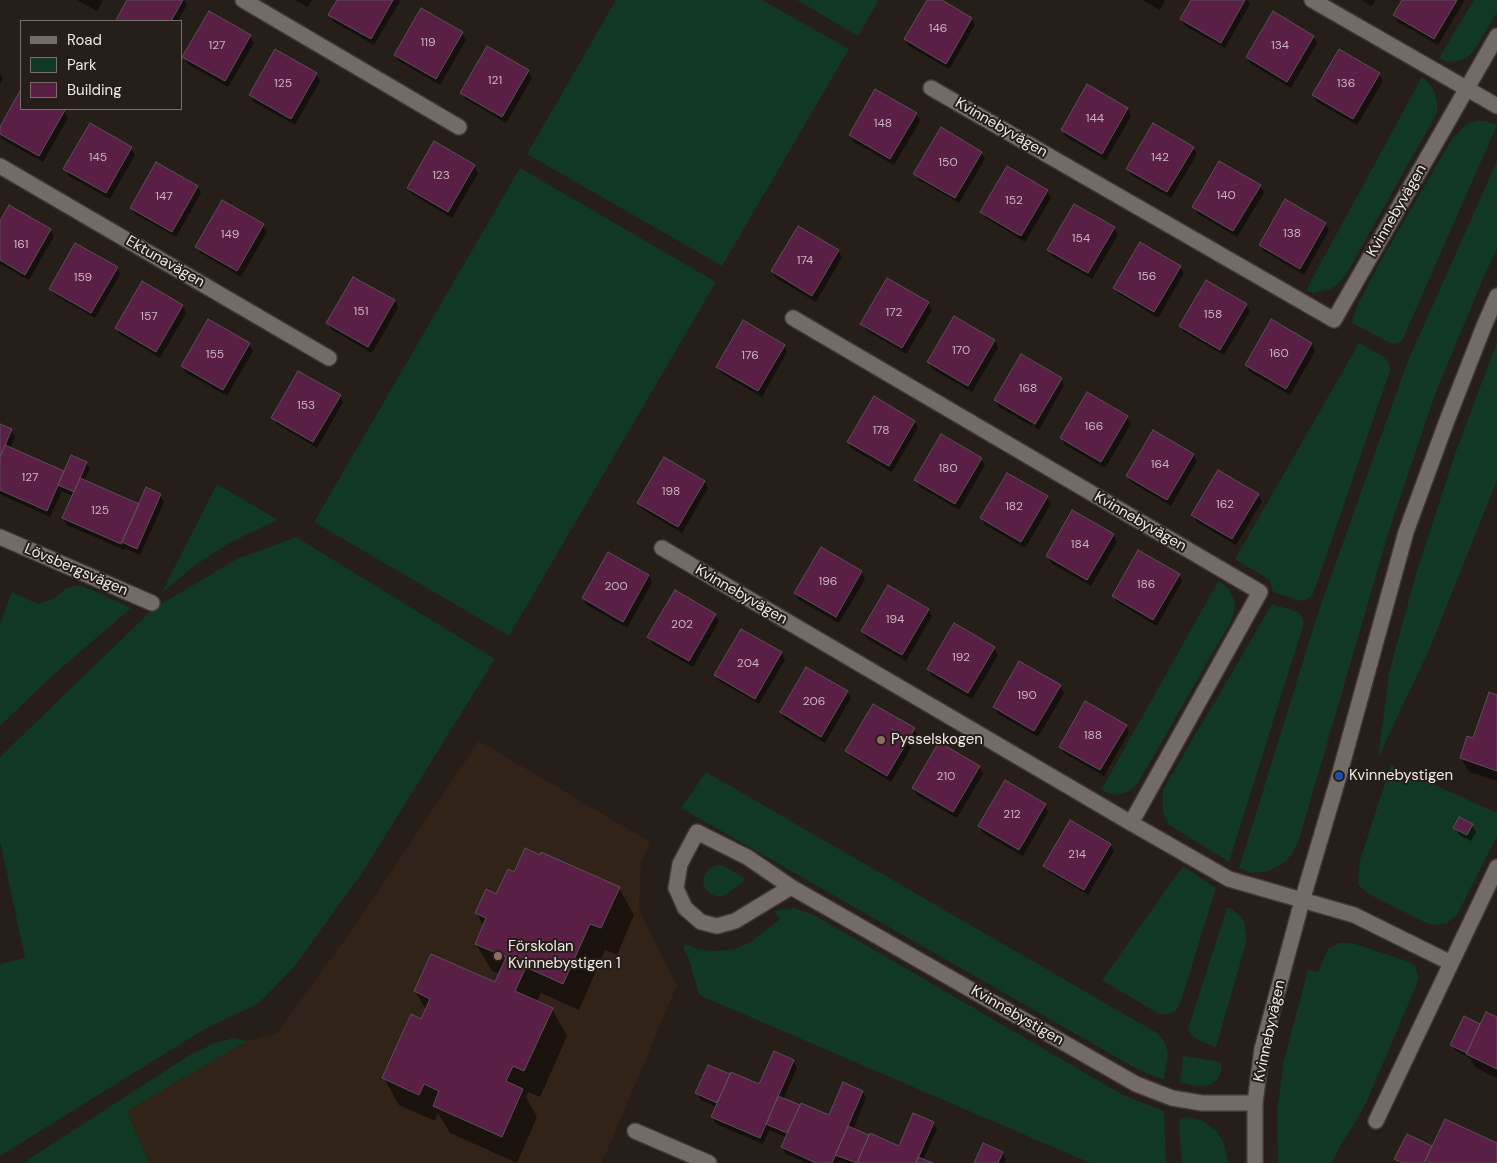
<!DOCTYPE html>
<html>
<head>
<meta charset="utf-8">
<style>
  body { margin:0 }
  #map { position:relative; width:1497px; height:1163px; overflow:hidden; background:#251e19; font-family:"DM Sans",sans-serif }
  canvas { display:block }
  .legend { position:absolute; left:20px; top:20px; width:162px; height:90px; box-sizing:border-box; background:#251e19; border:1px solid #756f6b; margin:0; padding:6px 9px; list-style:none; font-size:15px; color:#ede8e5 }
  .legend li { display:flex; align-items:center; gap:10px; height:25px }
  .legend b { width:25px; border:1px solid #756f6b }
</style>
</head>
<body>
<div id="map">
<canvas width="1497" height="1163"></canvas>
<ul class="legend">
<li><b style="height:6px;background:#736b65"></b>Road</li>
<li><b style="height:14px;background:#113822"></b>Park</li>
<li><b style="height:14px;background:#591f45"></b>Building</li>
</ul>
</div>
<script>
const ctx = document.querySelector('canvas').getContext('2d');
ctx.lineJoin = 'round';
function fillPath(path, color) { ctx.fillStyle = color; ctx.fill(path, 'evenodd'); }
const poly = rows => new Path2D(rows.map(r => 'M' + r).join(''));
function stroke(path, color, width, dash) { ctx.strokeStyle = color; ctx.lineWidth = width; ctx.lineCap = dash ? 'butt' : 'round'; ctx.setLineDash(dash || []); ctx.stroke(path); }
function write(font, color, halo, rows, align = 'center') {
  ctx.font = font + ' "DM Sans",sans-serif'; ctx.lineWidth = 4; ctx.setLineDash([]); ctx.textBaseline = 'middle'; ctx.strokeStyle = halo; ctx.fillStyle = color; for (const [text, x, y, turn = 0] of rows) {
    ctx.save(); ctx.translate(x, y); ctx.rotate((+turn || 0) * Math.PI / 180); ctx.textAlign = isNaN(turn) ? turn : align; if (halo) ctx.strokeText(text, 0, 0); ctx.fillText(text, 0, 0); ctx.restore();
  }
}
const education = poly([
  [479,741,650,842,641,864,639,909,677,985,602,1163,149,1163,127,1111,247,1041,277,1033,354,927]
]);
const green = poly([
  [616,0,762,0,849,49,722,266,527,154],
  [797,0,879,0,858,36],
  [1474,0,1497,0,1497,12,1478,44,1471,54,1465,59,1456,61,1448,62,1439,58],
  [1422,77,1431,85,1435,93,1437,103,1437,113,1345,276,1338,284,1329,290,1313,293,1306,290],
  [1477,121,1485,121,1497,125,1402,341,1396,344,1390,343,1352,323,1357,306,1381,260,1452,139,1468,123],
  [1497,161,1497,249,1485,274,1436,392,1389,531,1299,840,1292,854,1285,862,1275,868,1265,872,1252,873,1239,868,1318,613,1407,363],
  [520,168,716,282,509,636,314,522],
  [1497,342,1497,480,1430,648,1378,758,1389,673,1416,574,1455,454],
  [1359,343,1384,357,1390,365,1390,371,1313,594,1308,599,1301,601,1273,592,1270,580,1235,559],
  [217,484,278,520,231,542,195,565,161,594],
  [296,537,495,659,364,870,294,967,259,1003,203,1030,0,1156,0,964,25,958,0,841,0,757,153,609,237,559],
  [1219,580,1229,590,1234,600,1235,607,1231,621,1138,783,1131,790,1121,794,1113,795,1101,790],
  [77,585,92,590,131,608,52,676,0,726,0,624,12,592,38,604,53,599,67,588],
  [1272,604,1298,612,1302,617,1304,623,1229,862,1169,825,1163,813,1163,790],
  [1391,765,1497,813,1497,836,1457,915,1447,923,1433,925,1422,921,1365,892,1358,884,1360,860],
  [706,772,1157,1033,1165,1042,1168,1054,1164,1080,1137,1069,681,808],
  [717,865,724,866,746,879,726,895,718,897,711,894,705,889,703,881,705,874,710,868],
  [1183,866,1216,888,1180,1004,1175,1011,1168,1014,1159,1014,1102,980],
  [794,908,814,915,1123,1095,1164,1111,1166,1163,1090,1163,699,995,689,959,683,948,685,944,697,949,716,951,735,949,751,942,780,919,774,911],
  [1227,908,1230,908,1239,915,1244,921,1247,940,1216,1047,1202,1042,1192,1036,1188,1029],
  [1339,943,1352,943,1401,959,1415,965,1419,979,1366,1103,1353,1126,1341,1144,1332,1163,1278,1163,1277,1111,1284,1060,1308,970,1318,972,1328,949],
  [234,1038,247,1041,127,1111,149,1163,23,1163,188,1056,215,1043],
  [1183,1056,1221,1062,1221,1072,1217,1080,1210,1085,1199,1086,1180,1083],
  [1187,1117,1201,1120,1217,1131,1224,1144,1228,1163,1182,1163,1179,1126,1180,1119]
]);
const shadow = poly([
  [77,0,103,0,97,11],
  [129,0,184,0,187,5,178,21,118,21,117,20],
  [295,0,312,0,308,7],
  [339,0,399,0,400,1,374,45,334,22,330,15],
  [928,0,939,0,971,18,975,25,949,69,909,46,905,39],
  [1142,0,1165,0,1160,10],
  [1192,0,1247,0,1250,4,1225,48,1185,26,1181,19],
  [1361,0,1375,0,1372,6],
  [1403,0,1464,0,1464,1,1438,45,1398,22,1395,15],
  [462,33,466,40,440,85,399,61,395,55],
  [250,36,254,43,228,87,188,64,184,57],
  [1313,36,1317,43,1291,88,1251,64,1247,57],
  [528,71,532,78,506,123,466,99,462,93],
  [0,74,3,79,0,84],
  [316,74,320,81,295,125,254,102,250,95],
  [1379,74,1383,81,1357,125,1317,102,1313,95],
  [1087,86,1128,109,1131,116,1106,160,1066,137,1062,130],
  [21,92,21,109,60,109,64,111,68,118,43,162,2,139,0,135,0,129],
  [916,114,920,121,894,165,854,142,850,135],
  [131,148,135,155,110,199,69,176,65,169],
  [1193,148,1197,154,1171,198,1131,175,1127,169],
  [981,153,985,159,959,203,919,180,915,174],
  [474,166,478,173,452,218,412,194,408,188],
  [197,186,201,193,176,237,135,214,131,208],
  [1260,186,1264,193,1237,237,1198,214,1194,207],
  [1047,191,1051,198,1025,242,986,218,982,212],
  [0,223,50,230,54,236,29,280,0,264],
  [1325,224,1329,230,1304,275,1264,251,1260,245],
  [263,225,267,232,241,277,201,253,197,247],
  [1114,228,1118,235,1092,279,1052,256,1049,250],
  [838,251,842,257,816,302,776,278,772,271],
  [1180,267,1184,273,1158,318,1119,294,1115,288],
  [117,268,120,274,95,318,55,295,51,289],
  [354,278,395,301,398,308,372,353,332,330,328,323],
  [142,283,183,306,186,313,160,358,120,334,116,328],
  [928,303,932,310,906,354,866,330,862,324],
  [1246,305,1250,311,1224,355,1184,332,1180,326],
  [954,318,995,341,998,348,972,392,932,369,929,362],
  [1272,321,1312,344,1315,351,1290,395,1250,372,1246,365],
  [249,344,253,351,227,396,186,373,182,366],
  [784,346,787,352,762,397,721,373,718,367],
  [1061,378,1064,385,1039,430,1034,427,1062,380,1059,380,1032,426,999,407,995,400],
  [340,396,343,402,317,448,277,424,273,418],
  [1127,417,1131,424,1105,468,1065,445,1062,438],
  [914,421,918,428,892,472,852,449,848,442],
  [0,425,11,430,15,437,10,448,65,473,86,463,90,469,84,481,139,505,160,495,164,502,140,555,125,548,125,550,67,525,63,518,73,496,62,491,50,517,0,494],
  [1193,455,1197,461,1171,506,1131,482,1127,476],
  [981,459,985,465,959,510,920,487,916,480],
  [705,482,708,488,682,533,642,509,639,503],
  [1258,494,1262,501,1236,545,1197,522,1193,515],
  [1047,497,1051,504,1025,548,985,525,981,518],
  [1113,535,1117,542,1091,586,1051,563,1048,556],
  [822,549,861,572,865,579,839,623,799,600,795,593],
  [608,554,649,576,652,583,627,628,587,605,583,598],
  [1179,575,1182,581,1157,626,1117,602,1113,596],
  [928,610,932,616,906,661,866,638,863,631],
  [715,615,719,621,693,667,653,644,649,637],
  [954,625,994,648,998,655,972,699,932,676,928,669],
  [781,653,785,660,759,704,719,681,716,675],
  [1060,686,1064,693,1038,737,998,714,995,707],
  [847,692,851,698,825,743,785,719,781,712],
  [1497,696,1497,781,1469,772,1461,758,1473,740],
  [1126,726,1129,732,1104,776,1064,753,1060,747],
  [914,729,918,736,891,782,851,757,847,751],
  [979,767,983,774,957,818,917,795,913,788],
  [1045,805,1048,812,1023,856,983,833,979,826],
  [1472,825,1476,832,1471,841,1459,835,1455,828],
  [1110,845,1114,851,1088,895,1049,872,1045,866],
  [515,873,619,888,634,915,617,955,605,950,579,1010,541,993,537,1002,552,1009,567,1036,540,1097,528,1092,526,1097,537,1117,517,1163,450,1133,438,1113,435,1121,399,1105,384,1078,421,1020,426,1010,415,991,495,984,500,974,492,971,476,944,484,926,476,913,497,896],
  [1497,1018,1497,1078,1476,1068,1470,1058,1456,1051,1452,1045,1479,1025,1480,1027],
  [793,1061,797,1068,783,1099,829,1117,863,1092,866,1098,853,1130,900,1148,933,1123,937,1129,923,1160,930,1163,845,1163,839,1161,838,1163,807,1163,786,1154,782,1147,786,1137,769,1130,763,1144,716,1124,712,1117,717,1107,701,1100,697,1093,709,1066,730,1076,760,1086],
  [1407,1136,1433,1148,1497,1145,1497,1163,1398,1163,1396,1159],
  [1002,1153,1006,1160,1005,1163,976,1163]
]);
const building = poly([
  [127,0,183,0,171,21,118,21,116,20,127,0],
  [337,0,393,0,371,39,328,15,337,0],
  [927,0,942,0,972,18,946,64,904,39,927,0],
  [1191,0,1245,0,1221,43,1180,19,1191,0],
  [1402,0,1457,0,1434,39,1393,15,1402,0],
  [421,8,463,32,436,79,394,55,421,8],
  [209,11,251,35,225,81,182,57,209,11],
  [1273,11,1314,36,1287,82,1246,57,1273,11],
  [487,46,529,70,502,117,460,93,487,46],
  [275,49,317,73,291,119,249,95,275,49],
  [1339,49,1380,73,1353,119,1312,95,1339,49],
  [1087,84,1128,108,1102,154,1061,130,1087,84],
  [21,89,21,109,63,109,65,110,39,156,0,134,0,127,21,89],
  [875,89,917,113,890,159,849,135,875,89],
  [90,123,132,147,106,193,63,169,90,123],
  [1153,123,1194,147,1167,192,1126,169,1153,123],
  [941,127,982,152,955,198,913,174,941,127],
  [434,141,475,165,448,212,407,188,434,141],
  [1219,161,1261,185,1233,231,1192,207,1219,161],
  [156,162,198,186,172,232,130,208,156,162],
  [1007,166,1048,190,1021,236,980,212,1007,166],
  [1285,199,1326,223,1300,269,1259,245,1285,199],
  [222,200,264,224,237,271,195,247,222,200],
  [1074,204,1115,227,1088,273,1047,250,1074,204],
  [9,205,51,229,25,275,0,260,0,221,9,205],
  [798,226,839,250,812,296,771,271,798,226],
  [1140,242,1181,266,1154,312,1113,288,1140,242],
  [75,243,118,267,91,313,49,289,75,243],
  [353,277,395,300,368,347,326,323,353,277],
  [887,278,929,302,902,348,860,324,887,278],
  [1206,280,1247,304,1220,350,1179,326,1206,280],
  [142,281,183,305,156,352,115,328,142,281],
  [954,316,995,340,968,386,927,362,954,316],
  [208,319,250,343,223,390,181,366,208,319],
  [1271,319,1312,343,1286,389,1245,365,1271,319],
  [743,320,785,345,758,391,716,367,743,320],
  [1021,354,1062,378,1035,424,994,400,1021,354],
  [298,371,341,395,313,442,271,418,298,371],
  [1087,392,1128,416,1101,462,1060,438,1087,392],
  [874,396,915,421,889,466,847,442,874,396],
  [0,424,12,429,0,457,0,424],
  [1153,430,1194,454,1167,500,1126,476,1153,430],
  [941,434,982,458,955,504,914,480,941,434],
  [5,445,64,471,47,511,0,490,0,457,5,445],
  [71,455,87,462,74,492,58,485,71,455],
  [664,457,705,481,678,527,637,503,664,457],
  [1218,470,1259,494,1232,539,1191,515,1218,470],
  [1007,473,1048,496,1021,542,980,518,1007,473],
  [80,478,139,504,121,544,62,518,80,478],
  [146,487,161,494,137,549,122,542,146,487],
  [1072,510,1114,534,1087,580,1046,556,1072,510],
  [821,547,862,571,836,617,794,593,821,547],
  [1138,550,1180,574,1153,620,1112,596,1138,550],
  [608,552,649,575,623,622,582,598,608,552],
  [888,585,929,609,902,655,861,631,888,585],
  [675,590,716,614,689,661,647,637,675,590],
  [954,623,995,647,968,693,927,669,954,623],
  [741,629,782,652,755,699,714,675,741,629],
  [1019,661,1061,685,1034,731,993,707,1019,661],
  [806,667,848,691,821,737,780,712,806,667],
  [1489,692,1497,695,1497,771,1460,758,1467,736,1473,738,1489,692],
  [1085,701,1127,725,1100,770,1059,747,1085,701],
  [873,704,915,728,887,776,845,751,873,704],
  [939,742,980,766,953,812,912,788,939,742],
  [1005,780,1046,804,1019,850,978,826,1005,780],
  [1459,817,1473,824,1467,835,1453,828,1459,817],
  [1070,820,1111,844,1084,890,1043,866,1070,820],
  [525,848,540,855,541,852,620,887,601,928,590,924,563,984,526,967,515,991,553,1008,524,1071,513,1066,506,1081,523,1089,502,1137,433,1106,439,1091,424,1084,419,1095,382,1078,411,1014,421,1019,430,999,414,991,431,954,495,982,506,957,475,944,486,918,475,913,486,889,496,894,508,869,514,872,525,848],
  [1486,1012,1497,1017,1497,1069,1466,1054,1486,1012],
  [1464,1016,1480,1024,1467,1053,1450,1045,1464,1016],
  [774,1051,794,1060,760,1138,711,1117,731,1072,759,1084,774,1051],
  [708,1065,730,1074,717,1103,695,1093,708,1065],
  [843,1082,863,1091,832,1163,816,1163,781,1147,801,1103,829,1115,843,1082],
  [778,1096,800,1105,787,1133,766,1124,778,1096],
  [913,1113,934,1122,916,1163,857,1163,870,1133,899,1146,913,1113],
  [1445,1119,1497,1143,1497,1163,1430,1163,1425,1161,1445,1119],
  [848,1126,869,1135,857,1163,835,1155,848,1126],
  [1407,1134,1432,1146,1424,1163,1402,1163,1394,1159,1407,1134],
  [983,1143,1003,1152,998,1163,974,1163,983,1143],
  [918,1157,933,1163,916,1163,918,1157]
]);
const street = poly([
  [243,0,459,127],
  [1312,0,1497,106],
  [931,88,1334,320,1497,36],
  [0,166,329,358],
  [793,318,1260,592,1131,823],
  [0,537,152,603],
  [662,548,1131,823,1229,879,1354,915,1451,963],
  [791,887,735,921,717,926,701,922,685,908,676,888,680,864,697,832,747,857,791,887,1136,1084,1172,1098,1202,1103,1255,1103],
  [1376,1121,1497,867],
  [635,1131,709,1163]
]);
const secondary = poly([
  [1255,1163,1255,1103,1262,1049,1302,901,1339,776,1406,532,1446,423,1484,326,1497,296]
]);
const markers = [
  [881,740,5,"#8d6e63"],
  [1339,776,5,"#1a4fb4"],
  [498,956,5,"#8d6e63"]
];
const numberNames = [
  ["146",938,29],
  ["119",428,43],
  ["127",217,46],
  ["134",1280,46],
  ["121",495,81],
  ["125",283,84],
  ["136",1346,84],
  ["144",1095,119],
  ["148",883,124],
  ["145",98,158],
  ["142",1160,158],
  ["150",948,163],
  ["123",441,176],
  ["140",1226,196],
  ["147",164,197],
  ["152",1014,201],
  ["138",1292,234],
  ["149",230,235],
  ["154",1081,239],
  ["161",21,245],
  ["174",805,261],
  ["156",1147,277],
  ["159",83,278],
  ["151",361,312],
  ["172",894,313],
  ["158",1213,315],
  ["157",149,317],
  ["170",961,351],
  ["160",1279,354],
  ["155",215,355],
  ["176",750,356],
  ["168",1028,389],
  ["153",306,406],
  ["166",1094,427],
  ["178",881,431],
  ["164",1160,465],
  ["180",948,469],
  ["127",30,478],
  ["198",671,492],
  ["162",1225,505],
  ["182",1014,507],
  ["125",100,511],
  ["184",1080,545],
  ["196",828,582],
  ["186",1146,585],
  ["200",616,587],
  ["194",895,620],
  ["202",682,625],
  ["192",961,658],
  ["204",748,664],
  ["190",1027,696],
  ["206",814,702],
  ["188",1093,736],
  ["210",946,777],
  ["212",1012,815],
  ["214",1077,855]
];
const streetNames = [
  ["Kvinnebyvägen",1001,128,30],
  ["Kvinnebyvägen",1397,211,-60],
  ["Ektunavägen",165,262,30],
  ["Kvinnebyvägen",1140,522,30],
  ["Lövsbergsvägen",76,570,23],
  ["Kvinnebyvägen",741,595,30],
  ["Kvinnebystigen",1017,1016,30],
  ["Kvinnebyvägen",1270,1031,-78]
];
const poiNames = [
  ["Pysselskogen",891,740],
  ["Kvinnebystigen",1349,776],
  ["Förskolan",508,947],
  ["Kvinnebystigen 1",508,964]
];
fillPath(education, '#322319');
fillPath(green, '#113822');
fillPath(shadow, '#0007');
fillPath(building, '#591f45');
stroke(building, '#595155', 1);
stroke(street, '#3f3936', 18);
stroke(secondary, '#3f3936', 18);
stroke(street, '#736b65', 15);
stroke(secondary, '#736b65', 15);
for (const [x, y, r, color] of markers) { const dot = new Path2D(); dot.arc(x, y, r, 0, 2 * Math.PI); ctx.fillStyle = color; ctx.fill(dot); stroke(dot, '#251e19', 2); }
write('12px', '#c8b6bd', null, numberNames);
write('15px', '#ede8e5', '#251e19', streetNames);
write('15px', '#ede8e5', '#251e19', poiNames, 'left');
</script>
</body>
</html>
